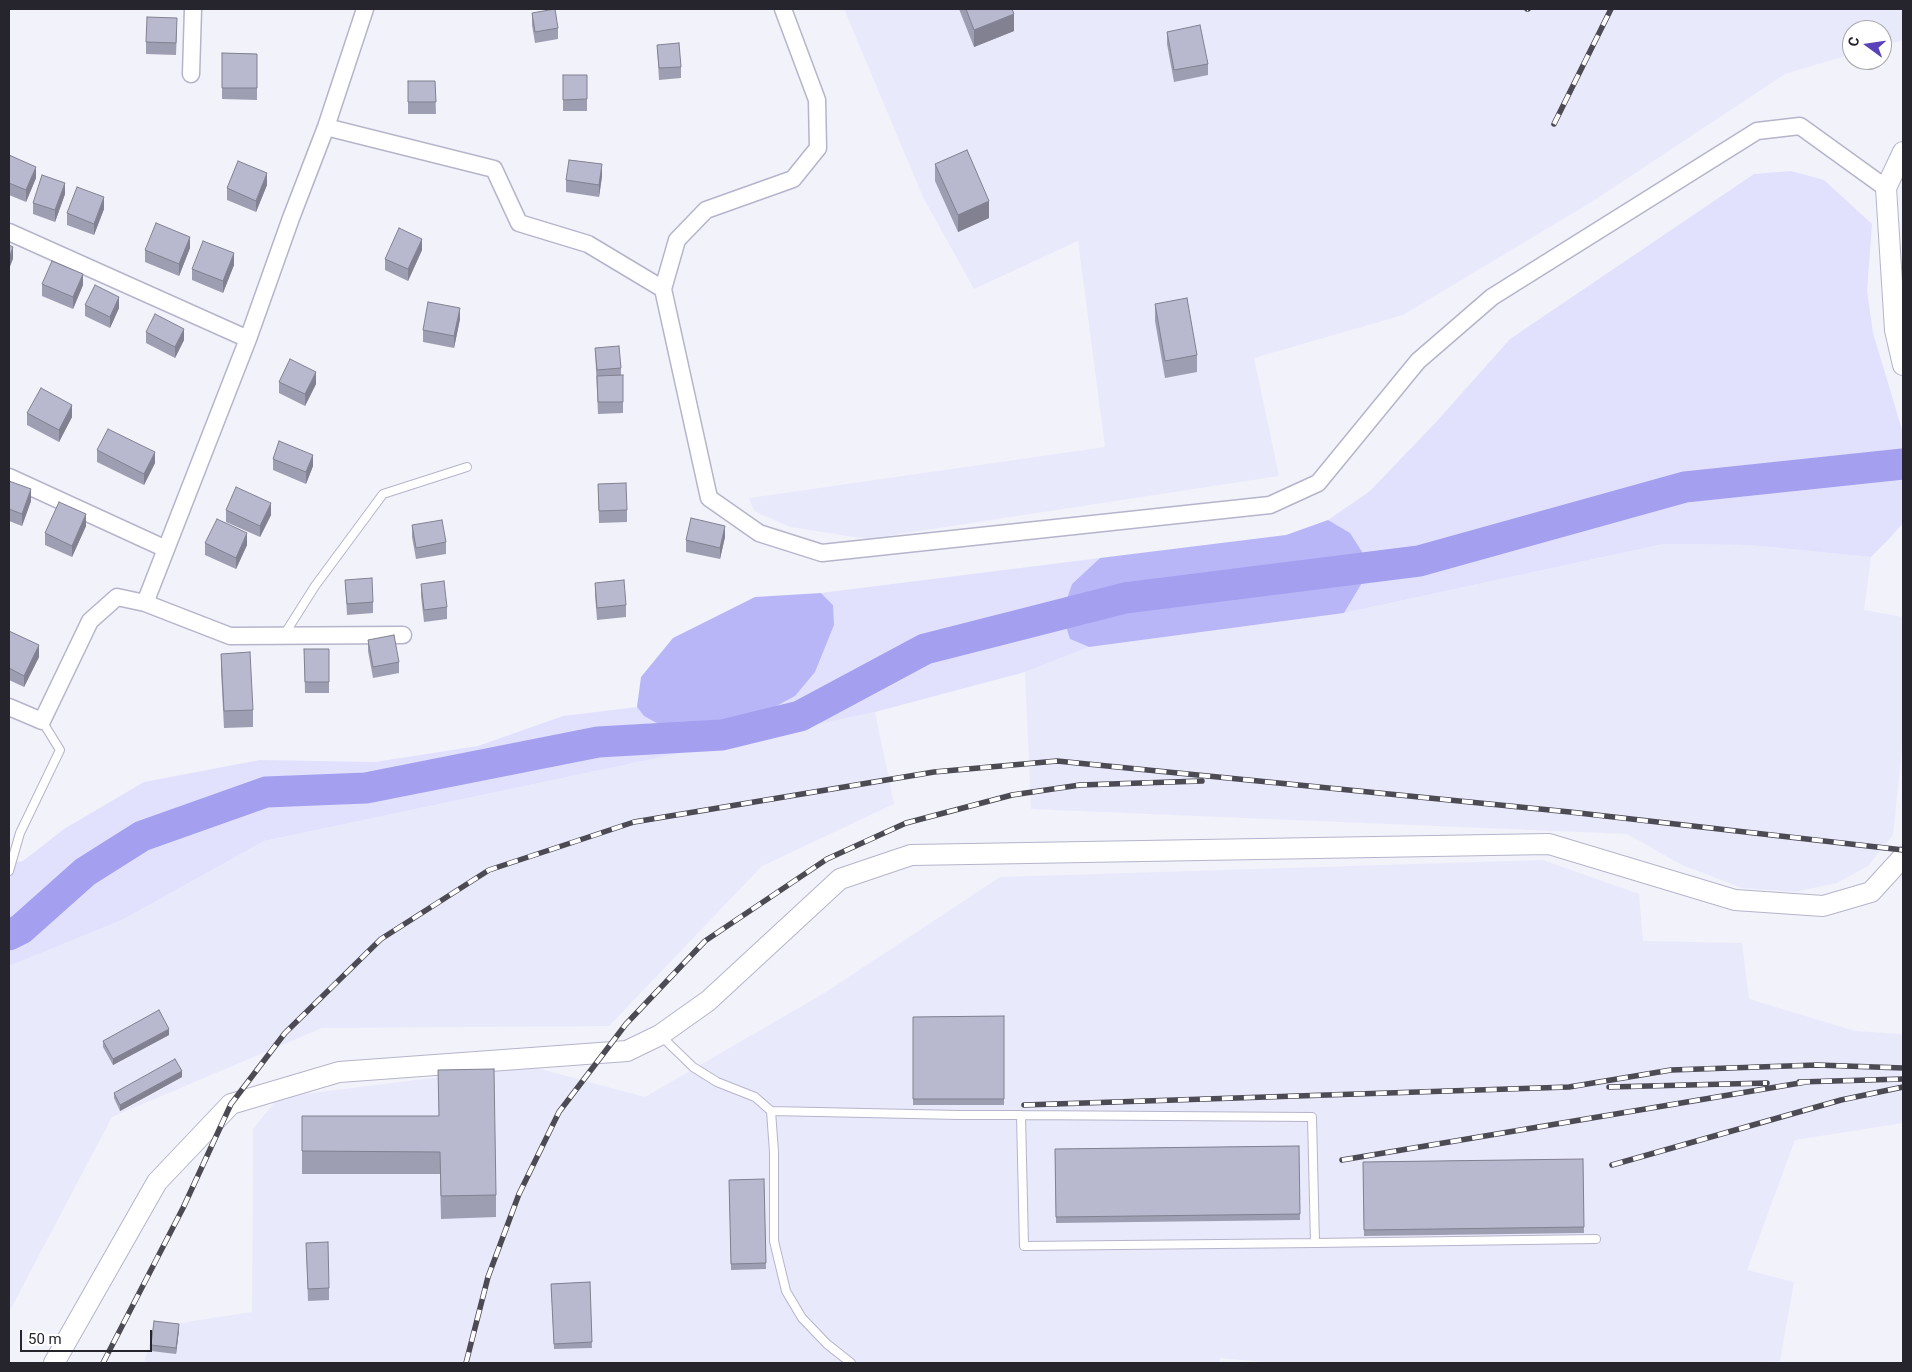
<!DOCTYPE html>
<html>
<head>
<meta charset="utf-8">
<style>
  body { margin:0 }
  #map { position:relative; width:1912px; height:1372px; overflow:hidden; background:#f2f2fb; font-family:Roboto,sans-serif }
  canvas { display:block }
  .frame { position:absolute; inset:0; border:10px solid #26252e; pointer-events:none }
  .north { position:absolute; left:1842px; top:20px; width:50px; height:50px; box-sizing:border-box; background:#fff; border:1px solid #a8a8ab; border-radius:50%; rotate:284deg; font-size:14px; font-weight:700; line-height:20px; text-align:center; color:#26252e }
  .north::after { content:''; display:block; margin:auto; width:18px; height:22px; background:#5942ba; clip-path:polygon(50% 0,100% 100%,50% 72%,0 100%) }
  .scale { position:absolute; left:20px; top:1330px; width:132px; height:22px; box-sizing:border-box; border:2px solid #26252e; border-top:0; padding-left:6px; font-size:15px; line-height:18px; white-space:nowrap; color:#26252e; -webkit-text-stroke:4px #fff; paint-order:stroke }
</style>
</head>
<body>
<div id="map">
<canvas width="1912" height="1372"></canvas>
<div class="frame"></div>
<div class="north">С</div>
<div class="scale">50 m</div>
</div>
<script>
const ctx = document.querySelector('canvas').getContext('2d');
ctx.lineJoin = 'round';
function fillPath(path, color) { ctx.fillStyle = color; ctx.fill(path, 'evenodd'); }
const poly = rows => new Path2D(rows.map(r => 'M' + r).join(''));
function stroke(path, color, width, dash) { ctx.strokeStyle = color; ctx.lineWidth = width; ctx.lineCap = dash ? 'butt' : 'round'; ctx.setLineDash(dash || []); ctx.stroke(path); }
const built = poly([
  [844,9,1903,9,1903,40,1882,46,1882,30,1852,30,1852,54,1785,74,1590,203,1403,315,1254,358,1279,476,867,539,790,527,754,511,749,498,1105,447,1078,241,974,289,923,197],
  [1663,544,1749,545,1871,557,1864,610,1903,617,1903,740,1893,835,1868,866,1837,883,1795,892,1742,888,1682,865,1627,834,1031,809,1025,672,1089,647,1344,613],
  [875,712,894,804,762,866,609,1026,322,1028,112,1117,9,1312,9,966,122,920,264,841],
  [1543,860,1639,894,1643,941,1742,943,1749,999,1855,1031,1903,1034,1903,1123,1795,1140,1747,1270,1794,1282,1780,1361,1748,1363,1276,1363,1220,1358,1219,1363,144,1363,154,1327,252,1312,253,1129,279,1097,529,1066,645,1097,826,992,1000,877]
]);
const green = poly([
  [1791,171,1824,180,1872,224,1867,291,1873,333,1903,433,1903,523,1888,540,1871,557,1749,545,1663,544,1344,613,1365,578,1328,520,1370,491,1438,420,1510,339,1754,174],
  [1100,558,1072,584,1070,639,1089,647,1025,672,875,712,264,841,122,920,9,966,9,863,23,861,64,829,144,782,260,760,375,762,478,746,563,716,637,707,645,716,833,605,821,593]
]);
const forest = poly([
  [1328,520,1350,533,1364,555,1365,578,1344,613,1089,647,1070,639,1062,614,1072,584,1100,558,1286,535],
  [821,593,833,605,834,625,815,672,795,696,756,717,698,727,666,728,644,716,637,707,641,677,673,638,755,597]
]);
const river = poly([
  [9,935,21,929,85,872,142,836,266,792,366,788,598,742,722,735,800,716,925,649,1125,598,1419,561,1685,487,1903,464]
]);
const service = poly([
  [284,635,315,586,383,494,467,467],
  [9,871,20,833,60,750,42,721],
  [660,1035,693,1067,717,1082,755,1097,771,1111,774,1152,774,1241,786,1291,802,1318,827,1344,851,1363],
  [771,1111,959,1115,1021,1115,1312,1117,1315,1243,1024,1246,1021,1115],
  [1315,1243,1596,1239]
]);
const minor = poly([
  [783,9,817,100,818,148,793,179,706,210,677,240,663,289,709,498,759,533,822,553,1270,505,1318,483,1418,361,1492,297,1757,131,1800,126,1886,188],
  [191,74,193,9],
  [326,127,494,169,519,223,588,244,663,289],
  [9,232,248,339],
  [9,477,166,549],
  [145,603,230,636,403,635],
  [9,707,42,721,90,621,117,597,145,603,248,339,291,218,326,127,365,9]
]);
const tertiary = poly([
  [1903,152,1886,188,1895,330,1903,365],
  [54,1363,157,1182,231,1104,339,1072,627,1051,660,1035,708,1001,840,879,911,855,1549,844,1735,900,1823,906,1871,892,1903,857]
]);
const rail = poly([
  [1527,9,1528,9],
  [1554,124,1611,9],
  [1799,1082,1903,1079],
  [1609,1087,1767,1083],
  [1024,1105,1569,1087,1671,1070,1817,1065,1903,1068],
  [1342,1160,1806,1082],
  [1612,1165,1841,1100,1903,1087],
  [103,1363,183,1208,231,1104,285,1033,381,939,489,870,634,822,934,772,1057,761,1570,812,1903,850],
  [466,1363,488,1277,519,1194,559,1112,626,1024,705,941,827,859,906,823,1012,795,1080,785,1202,781]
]);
const wall = poly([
  [959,9,1012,9,1014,31,974,47],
  [532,13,558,28,558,39,535,43,532,25],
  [177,30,176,55,146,54,146,42],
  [1167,32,1208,64,1208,75,1174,82,1167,44],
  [657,45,681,67,681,78,659,80],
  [222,53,257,54,257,100,222,99],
  [563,75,587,75,587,111,563,111],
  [408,81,435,81,436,114,408,114],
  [9,155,36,178,26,202,9,195],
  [935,164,989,218,958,232,935,181],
  [602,176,599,197,566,192,566,180],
  [267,185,256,212,227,200,227,188],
  [65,194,55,222,33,214,33,203],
  [104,209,94,235,67,225,67,213],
  [190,248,179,276,145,262,145,250],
  [422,250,408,281,385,270,385,259],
  [234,265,223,293,192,280,192,269],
  [42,284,83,285,73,309,42,296],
  [1155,304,1197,355,1197,372,1165,378,1155,321],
  [85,305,119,308,110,328,85,316],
  [460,319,454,348,423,342,423,330],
  [146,332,184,340,175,358,146,343],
  [595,348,621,368,621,376,623,375,623,413,598,414],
  [279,382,316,384,305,406,279,393],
  [27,413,72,417,59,442,27,425],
  [97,450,155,463,144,485,97,462],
  [273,459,313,466,306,484,273,470],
  [9,481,31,501,22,526,9,521],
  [598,484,627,510,627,522,599,523],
  [226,510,271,515,260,537,226,522],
  [412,525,446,542,446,554,416,559,412,537],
  [86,526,72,557,45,545,45,533],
  [725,537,720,559,686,552,686,540],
  [205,543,247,545,236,569,205,555],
  [345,580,373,602,373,613,347,615],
  [595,583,626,605,626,617,597,620,595,595],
  [421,584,447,607,447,619,424,622,421,596],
  [9,631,39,657,24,687,9,680],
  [368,640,399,662,399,673,373,678,368,651],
  [304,649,329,649,329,693,305,693],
  [221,654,253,710,253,727,224,728,221,671],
  [1004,1016,1004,1105,913,1105,913,1017],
  [169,1035,113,1065,103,1047,103,1041],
  [438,1070,496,1195,496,1217,441,1219,440,1174,302,1174,302,1116,439,1116],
  [182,1077,120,1111,114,1098,114,1093],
  [1299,1146,1300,1220,1056,1223,1055,1149],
  [1583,1159,1584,1233,1364,1236,1363,1162],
  [764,1179,766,1269,731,1270,729,1180],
  [306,1243,329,1288,329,1300,308,1301],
  [590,1282,592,1348,554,1349,551,1284],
  [179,1330,176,1354,151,1351,151,1345]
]);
const shadedWall = poly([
  [1014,14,1014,31,974,47,974,30],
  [602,164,602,176,599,197,599,185],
  [36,167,36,178,26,202,26,190],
  [267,173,267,185,256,212,256,201],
  [65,183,65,194,55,222,55,210],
  [104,197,104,209,94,235,94,224],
  [989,201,989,218,958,232,958,215],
  [190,237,190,248,179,276,179,264],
  [422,239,422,250,408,281,408,269],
  [13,247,13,259,9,269,9,258],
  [234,253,234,265,223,293,223,281],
  [83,274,83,285,73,309,73,297],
  [119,297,119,308,110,328,110,317],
  [460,308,460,319,454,348,454,336],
  [184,329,184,340,175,358,175,347],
  [316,372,316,384,305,406,305,394],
  [72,405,72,417,59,442,59,430],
  [155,452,155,463,144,485,144,474],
  [313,455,313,466,306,484,306,472],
  [31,489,31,501,22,526,22,514],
  [271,503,271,515,260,537,260,526],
  [86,514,86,526,72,557,72,546],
  [725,526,725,537,720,559,720,548],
  [247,533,247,545,236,569,236,558],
  [39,645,39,657,24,687,24,676],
  [169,1029,169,1035,113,1065,113,1059],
  [182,1071,182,1077,120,1111,120,1105],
  [179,1324,179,1330,176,1354,176,1348]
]);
const building = poly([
  [555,9,558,28,535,32,532,13,555,9],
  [966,9,1012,9,1014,14,974,30,966,9],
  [147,17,177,18,176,43,146,42,147,17],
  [1200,25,1208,64,1174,70,1167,32,1200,25],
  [679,43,681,67,659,68,657,45,679,43],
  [222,53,257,54,257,88,222,88,222,53],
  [563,75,587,75,587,99,563,100,563,75],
  [408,81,435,81,436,102,408,102,408,81],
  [967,150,989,201,958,215,935,164,967,150],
  [9,155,36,167,26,190,9,183,9,155],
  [569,160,602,164,599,185,566,180,569,160],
  [238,161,267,173,256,201,227,188,238,161],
  [42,175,65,183,55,210,33,203,42,175],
  [77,187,104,197,94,224,67,213,77,187],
  [156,223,190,237,179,264,145,250,156,223],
  [399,228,422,239,408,269,385,259,399,228],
  [203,241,234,253,223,281,192,269,203,241],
  [9,245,13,247,9,258,9,245],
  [52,261,83,274,73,297,42,284,52,261],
  [95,285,119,297,110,317,85,305,95,285],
  [1187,298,1197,355,1165,361,1155,304,1187,298],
  [428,302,460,308,454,336,423,330,428,302],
  [155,314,184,329,175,347,146,332,155,314],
  [619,346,621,368,597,370,595,348,619,346],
  [290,359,316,372,305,394,279,382,290,359],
  [623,375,623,402,598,402,597,376,623,375],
  [41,388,72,405,59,430,27,413,41,388],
  [108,429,155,452,144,474,97,450,108,429],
  [279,441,313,455,306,472,273,459,279,441],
  [9,481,31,489,22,514,9,509,9,481],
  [626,483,627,510,599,511,598,484,626,483],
  [236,487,271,503,260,526,226,510,236,487],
  [59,502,86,514,72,546,45,533,59,502],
  [691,518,725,526,720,548,686,540,691,518],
  [217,519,247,533,236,558,205,543,217,519],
  [442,520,446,542,416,548,412,525,442,520],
  [372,578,373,602,347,604,345,580,372,578],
  [624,580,626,605,597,608,595,583,624,580],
  [444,581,447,607,424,610,421,584,444,581],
  [9,631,39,645,24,676,9,668,9,631],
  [394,635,399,662,373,667,368,640,394,635],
  [304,649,329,649,329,682,305,682,304,649],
  [250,652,253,710,224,711,221,654,250,652],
  [159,1010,169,1029,113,1059,103,1041,159,1010],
  [1004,1016,1004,1099,913,1099,913,1017,1004,1016],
  [175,1059,182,1071,120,1105,114,1093,175,1059],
  [494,1069,496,1195,441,1196,440,1152,302,1151,302,1116,439,1116,438,1070,494,1069],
  [1299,1146,1300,1214,1056,1217,1055,1149,1299,1146],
  [1583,1159,1584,1227,1364,1230,1363,1162,1583,1159],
  [764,1179,766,1263,731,1264,729,1180,764,1179],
  [328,1242,329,1288,308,1289,306,1243,328,1242],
  [590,1282,592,1342,554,1344,551,1284,590,1282],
  [154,1321,179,1324,176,1348,151,1345,154,1321]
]);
fillPath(built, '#e9e9fc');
fillPath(green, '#e1e1fe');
fillPath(forest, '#b9b6f7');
stroke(river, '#a49fef', 31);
stroke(service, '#b5b4cb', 10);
stroke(minor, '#b5b4cb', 19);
stroke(tertiary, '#b5b4cb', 22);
stroke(service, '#fff', 8);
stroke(minor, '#fff', 16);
stroke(tertiary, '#fff', 20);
stroke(rail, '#4c4b54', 5.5);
stroke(rail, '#fff', 4, [11]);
fillPath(wall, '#9e9eb2');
fillPath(shadedWall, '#818191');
fillPath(building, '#b8b8cf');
stroke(building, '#818191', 1);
</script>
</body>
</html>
